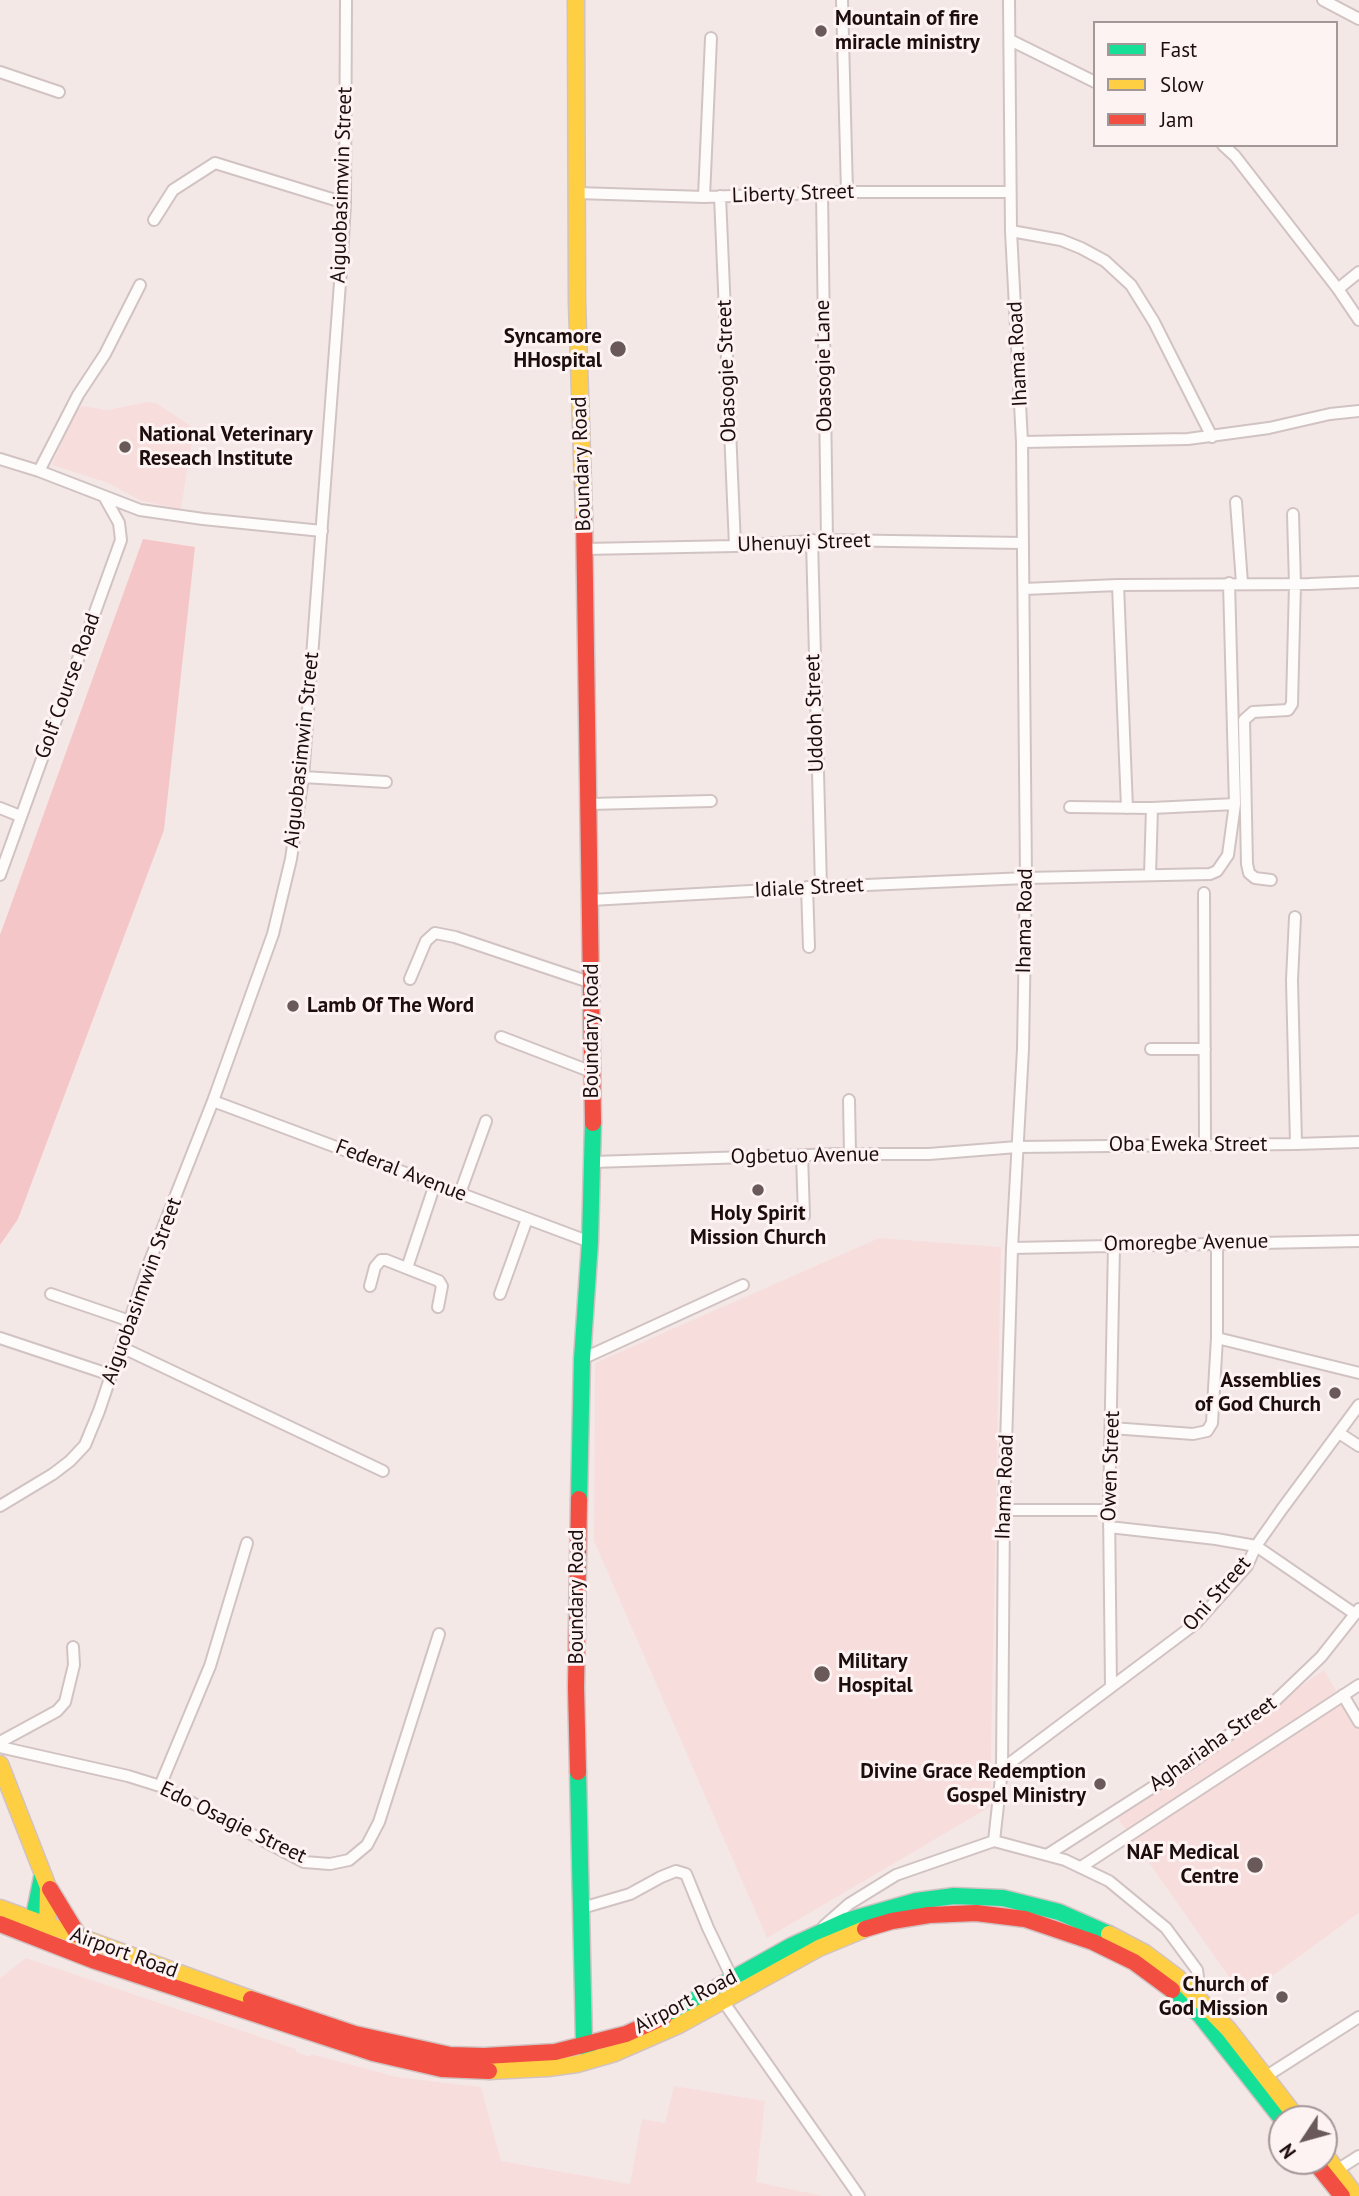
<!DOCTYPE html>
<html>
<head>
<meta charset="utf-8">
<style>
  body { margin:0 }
  #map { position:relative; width:1359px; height:2196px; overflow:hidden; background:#f4e8e7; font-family:"PT Sans",sans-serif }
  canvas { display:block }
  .legend { position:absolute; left:1093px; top:21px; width:245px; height:126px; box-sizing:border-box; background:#fef3f3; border:2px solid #a49797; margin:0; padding:9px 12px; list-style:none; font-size:21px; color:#1e0d0d }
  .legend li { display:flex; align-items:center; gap:14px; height:35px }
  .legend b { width:35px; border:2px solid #a49797 }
  .north { position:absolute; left:1268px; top:2105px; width:70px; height:70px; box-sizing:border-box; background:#fef3f3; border:2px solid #a49797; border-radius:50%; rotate:234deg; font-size:19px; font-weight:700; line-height:28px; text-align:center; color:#1e0d0d }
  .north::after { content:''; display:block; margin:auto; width:24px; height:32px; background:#695a59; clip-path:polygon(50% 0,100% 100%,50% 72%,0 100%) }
</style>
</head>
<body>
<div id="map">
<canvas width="1359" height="2196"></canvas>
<ul class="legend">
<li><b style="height:9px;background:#16e098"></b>Fast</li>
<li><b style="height:9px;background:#ffcf43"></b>Slow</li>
<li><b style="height:9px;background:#f24e42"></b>Jam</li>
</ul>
<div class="north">N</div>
</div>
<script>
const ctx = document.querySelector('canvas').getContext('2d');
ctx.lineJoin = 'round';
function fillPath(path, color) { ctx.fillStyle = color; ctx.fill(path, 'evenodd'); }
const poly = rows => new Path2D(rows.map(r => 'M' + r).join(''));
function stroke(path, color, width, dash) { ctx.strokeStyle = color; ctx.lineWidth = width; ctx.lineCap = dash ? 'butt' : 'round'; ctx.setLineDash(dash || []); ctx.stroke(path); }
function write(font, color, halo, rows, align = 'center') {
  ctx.font = font + ' "PT Sans",sans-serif'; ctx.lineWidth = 6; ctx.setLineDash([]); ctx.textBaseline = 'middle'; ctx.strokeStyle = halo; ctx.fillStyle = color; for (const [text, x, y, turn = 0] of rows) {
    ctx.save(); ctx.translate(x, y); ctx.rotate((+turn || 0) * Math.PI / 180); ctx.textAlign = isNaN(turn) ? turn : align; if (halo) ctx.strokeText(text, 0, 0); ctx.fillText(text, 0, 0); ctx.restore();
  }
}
const built = poly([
  [147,402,156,403,194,428,181,509,141,501,108,483,52,465,74,413,82,406,108,410],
  [879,1238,1001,1247,990,1807,767,1938,594,1541,595,1363],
  [1324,1670,1359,1730,1359,1913,1243,1997,1117,1817,1236,1739,1287,1696],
  [26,1958,296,2049,296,2052,310,2057,311,2054,397,2077,481,2087,501,2161,630,2184,642,2119,665,2123,674,2086,765,2101,756,2182,823,2196,0,2196,0,1978]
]);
const green = poly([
  [143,539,195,547,164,830,18,1219,0,1245,0,935]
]);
const street = poly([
  [842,0,847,192],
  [1323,0,1359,19],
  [1010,40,1095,82],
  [0,72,59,92],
  [1223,145,1235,156,1338,289,1359,320],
  [577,193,704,197,847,192,1010,192],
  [822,193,827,540],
  [720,196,735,546],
  [704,197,711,38],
  [154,220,173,190,215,163,345,203],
  [1011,231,1061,240,1081,248,1105,261,1131,285,1154,322,1212,437],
  [1338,289,1359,272],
  [1022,442,1188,439,1269,428,1330,414,1359,411],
  [0,459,39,471,140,510,203,519,322,531],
  [39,471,78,395,105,354,140,285],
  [1236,502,1242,583],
  [812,540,821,887],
  [585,549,735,546,827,540,1023,543],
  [1118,585,1127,808],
  [1024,589,1118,585,1309,584,1359,582],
  [303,777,386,782],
  [589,804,711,801],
  [1070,807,1152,808,1235,804,1229,583],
  [0,808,20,816],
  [0,875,121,540,119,523,105,498],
  [1150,875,1152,808],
  [1271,880,1255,878,1249,873,1247,864,1244,720,1253,712,1288,710,1292,704,1295,584,1293,514],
  [807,887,809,947],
  [1204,893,1205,1145],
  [591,900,821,887,1026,878,1210,874,1217,871,1228,855,1235,804],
  [1295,917,1292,980,1296,1144],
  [410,979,426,941,435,933,455,937,592,983],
  [501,1037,592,1072],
  [1151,1049,1205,1049],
  [849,1100,850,1154],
  [213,1101,590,1242],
  [802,1155,804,1216],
  [593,1162,840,1154,929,1154,1017,1147,1296,1144,1359,1142],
  [460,1193,486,1121],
  [1012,1248,1359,1241],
  [407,1268,435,1184],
  [370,1286,375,1267,381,1260,386,1260,439,1281,442,1286,438,1307],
  [51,1294,130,1321],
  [500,1294,527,1219],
  [0,1338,111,1375],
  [1217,1338,1359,1373],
  [121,1347,383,1471],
  [582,1359,743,1285],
  [1112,1428,1193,1434,1207,1431,1212,1423,1217,1338,1217,1242],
  [1339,1433,1359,1446],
  [0,1506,53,1474,70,1461,85,1445,99,1411,149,1263,213,1101,273,934,291,859,303,777,342,256,345,203,346,0],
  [1004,1510,1109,1510],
  [1109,1527,1216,1539,1256,1546,1355,1614],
  [1111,1687,1109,1510,1114,1244],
  [1343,1695,1359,1722],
  [0,1742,57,1711,65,1702,74,1665,73,1647],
  [0,1747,128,1776,160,1786,304,1862,330,1864,349,1860,367,1845,379,1822,439,1634],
  [1002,1769,1195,1624,1247,1566,1256,1546,1282,1509,1359,1405],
  [160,1786,210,1666,247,1543],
  [994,1841,1002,1769,1004,1510,1012,1248,1023,1049,1026,878,1022,442,1011,231,1009,0],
  [1047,1855,1192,1762,1275,1701,1321,1657,1359,1609],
  [1081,1867,1359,1685],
  [582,1908,630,1894,661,1877,676,1871,686,1874,708,1928,732,1978],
  [824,1926,849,1904,896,1875,994,1841,1065,1860,1109,1881,1166,1928,1197,1970,1201,2000,1200,2003],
  [723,2001,859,2196],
  [1265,2077,1359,2017],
  [1337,2170,1359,2156]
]);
const fast = poly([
  [579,1499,582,1359,590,1242,593,1123],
  [578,1772,584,2043,592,2059],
  [31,1930,42,1877],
  [1172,1990,1200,2015,1282,2119],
  [664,2017,791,1946,846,1921,916,1901,954,1896,1003,1898,1059,1912,1109,1934]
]);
const slow = poly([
  [576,0,577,302,584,517],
  [0,1764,48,1887,47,1934],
  [0,1908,251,1999],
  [1109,1934,1145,1953,1177,1977,1229,2030,1298,2119],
  [489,2071,548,2068,577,2064,615,2053,679,2025,819,1948,865,1929],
  [1324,2153,1356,2196]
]);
const jam = poly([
  [584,517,593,1123],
  [578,1772,576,1687,579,1499],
  [50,1889,78,1935],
  [0,1924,95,1961,373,2053,442,2069,489,2071],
  [865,1929,892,1921,929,1915,976,1913,1025,1919,1093,1942,1134,1962,1172,1990],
  [251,1999,355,2034,450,2055,484,2056,555,2052,626,2034,664,2017],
  [1314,2161,1342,2196]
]);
const markers = [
  [821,31,7,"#695a59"],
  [618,349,9,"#695a59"],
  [125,447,7,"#695a59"],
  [293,1006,7,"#695a59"],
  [758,1190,7,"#695a59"],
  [1335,1393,7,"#695a59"],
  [822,1674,9,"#695a59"],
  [1100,1784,7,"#695a59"],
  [1255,1865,9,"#695a59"],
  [1282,1997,7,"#695a59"]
];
const poiNames = [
  ["Mountain of fire",835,19,"left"],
  ["miracle ministry",835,43,"left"],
  ["Syncamore",602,337],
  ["HHospital",602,361],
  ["National Veterinary",139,435,"left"],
  ["Reseach Institute",139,459,"left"],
  ["Lamb Of The Word",307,1006,"left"],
  ["Holy Spirit",758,1214,"center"],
  ["Mission Church",758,1238,"center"],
  ["Assemblies",1321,1381],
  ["of God Church",1321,1405],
  ["Military",838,1662,"left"],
  ["Hospital",838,1686,"left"],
  ["Divine Grace Redemption",1086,1772],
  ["Gospel Ministry",1086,1796],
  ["NAF Medical",1239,1853],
  ["Centre",1239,1877],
  ["Church of",1268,1985],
  ["God Mission",1268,2009]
];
const streetNames = [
  ["Aiguobasimwin Street",342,185,-88],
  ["Liberty Street",793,194,-2],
  ["Ihama Road",1018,354,-93],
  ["Obasogie Lane",824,366,-91],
  ["Obasogie Street",727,371,-92],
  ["Boundary Road",582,464,-92],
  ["Uhenuyi Street",804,543,-2],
  ["Golf Course Road",68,686,-70],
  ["Uddoh Street",815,713,-92],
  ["Aiguobasimwin Street",302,750,-84],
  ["Idiale Street",809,888,-3],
  ["Ihama Road",1025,921,-89],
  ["Boundary Road",592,1031,-90],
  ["Oba Eweka Street",1188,1145],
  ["Ogbetuo Avenue",805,1156,-1],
  ["Federal Avenue",401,1171,21],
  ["Omoregbe Avenue",1186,1243,-1],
  ["Aiguobasimwin Street",142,1291,-70],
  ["Owen Street",1111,1466,-88],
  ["Ihama Road",1005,1487,-88],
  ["Oni Street",1217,1594,-49],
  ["Boundary Road",577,1597,-90],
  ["Aghariaha Street",1213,1744,-35],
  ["Edo Osagie Street",233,1823,26],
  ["Airport Road",124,1953,20],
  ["Airport Road",686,2002,-28]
];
fillPath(built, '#f7dedd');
fillPath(green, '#f5c6c7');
stroke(street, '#d2c3c3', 14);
stroke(fast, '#d2c3c3', 19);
stroke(slow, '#d2c3c3', 19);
stroke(jam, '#d2c3c3', 19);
stroke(street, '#fdfcfb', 10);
stroke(fast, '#16e098', 16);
stroke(slow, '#ffcf43', 16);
stroke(jam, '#f24e42', 16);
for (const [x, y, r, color] of markers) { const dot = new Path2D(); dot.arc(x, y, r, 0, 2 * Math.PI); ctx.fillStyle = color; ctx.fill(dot); stroke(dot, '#fef3f3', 2.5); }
write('bold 21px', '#1e0d0d', '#fef3f3', poiNames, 'right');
write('21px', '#1e0d0d', '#fef3f3', streetNames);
</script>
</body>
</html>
